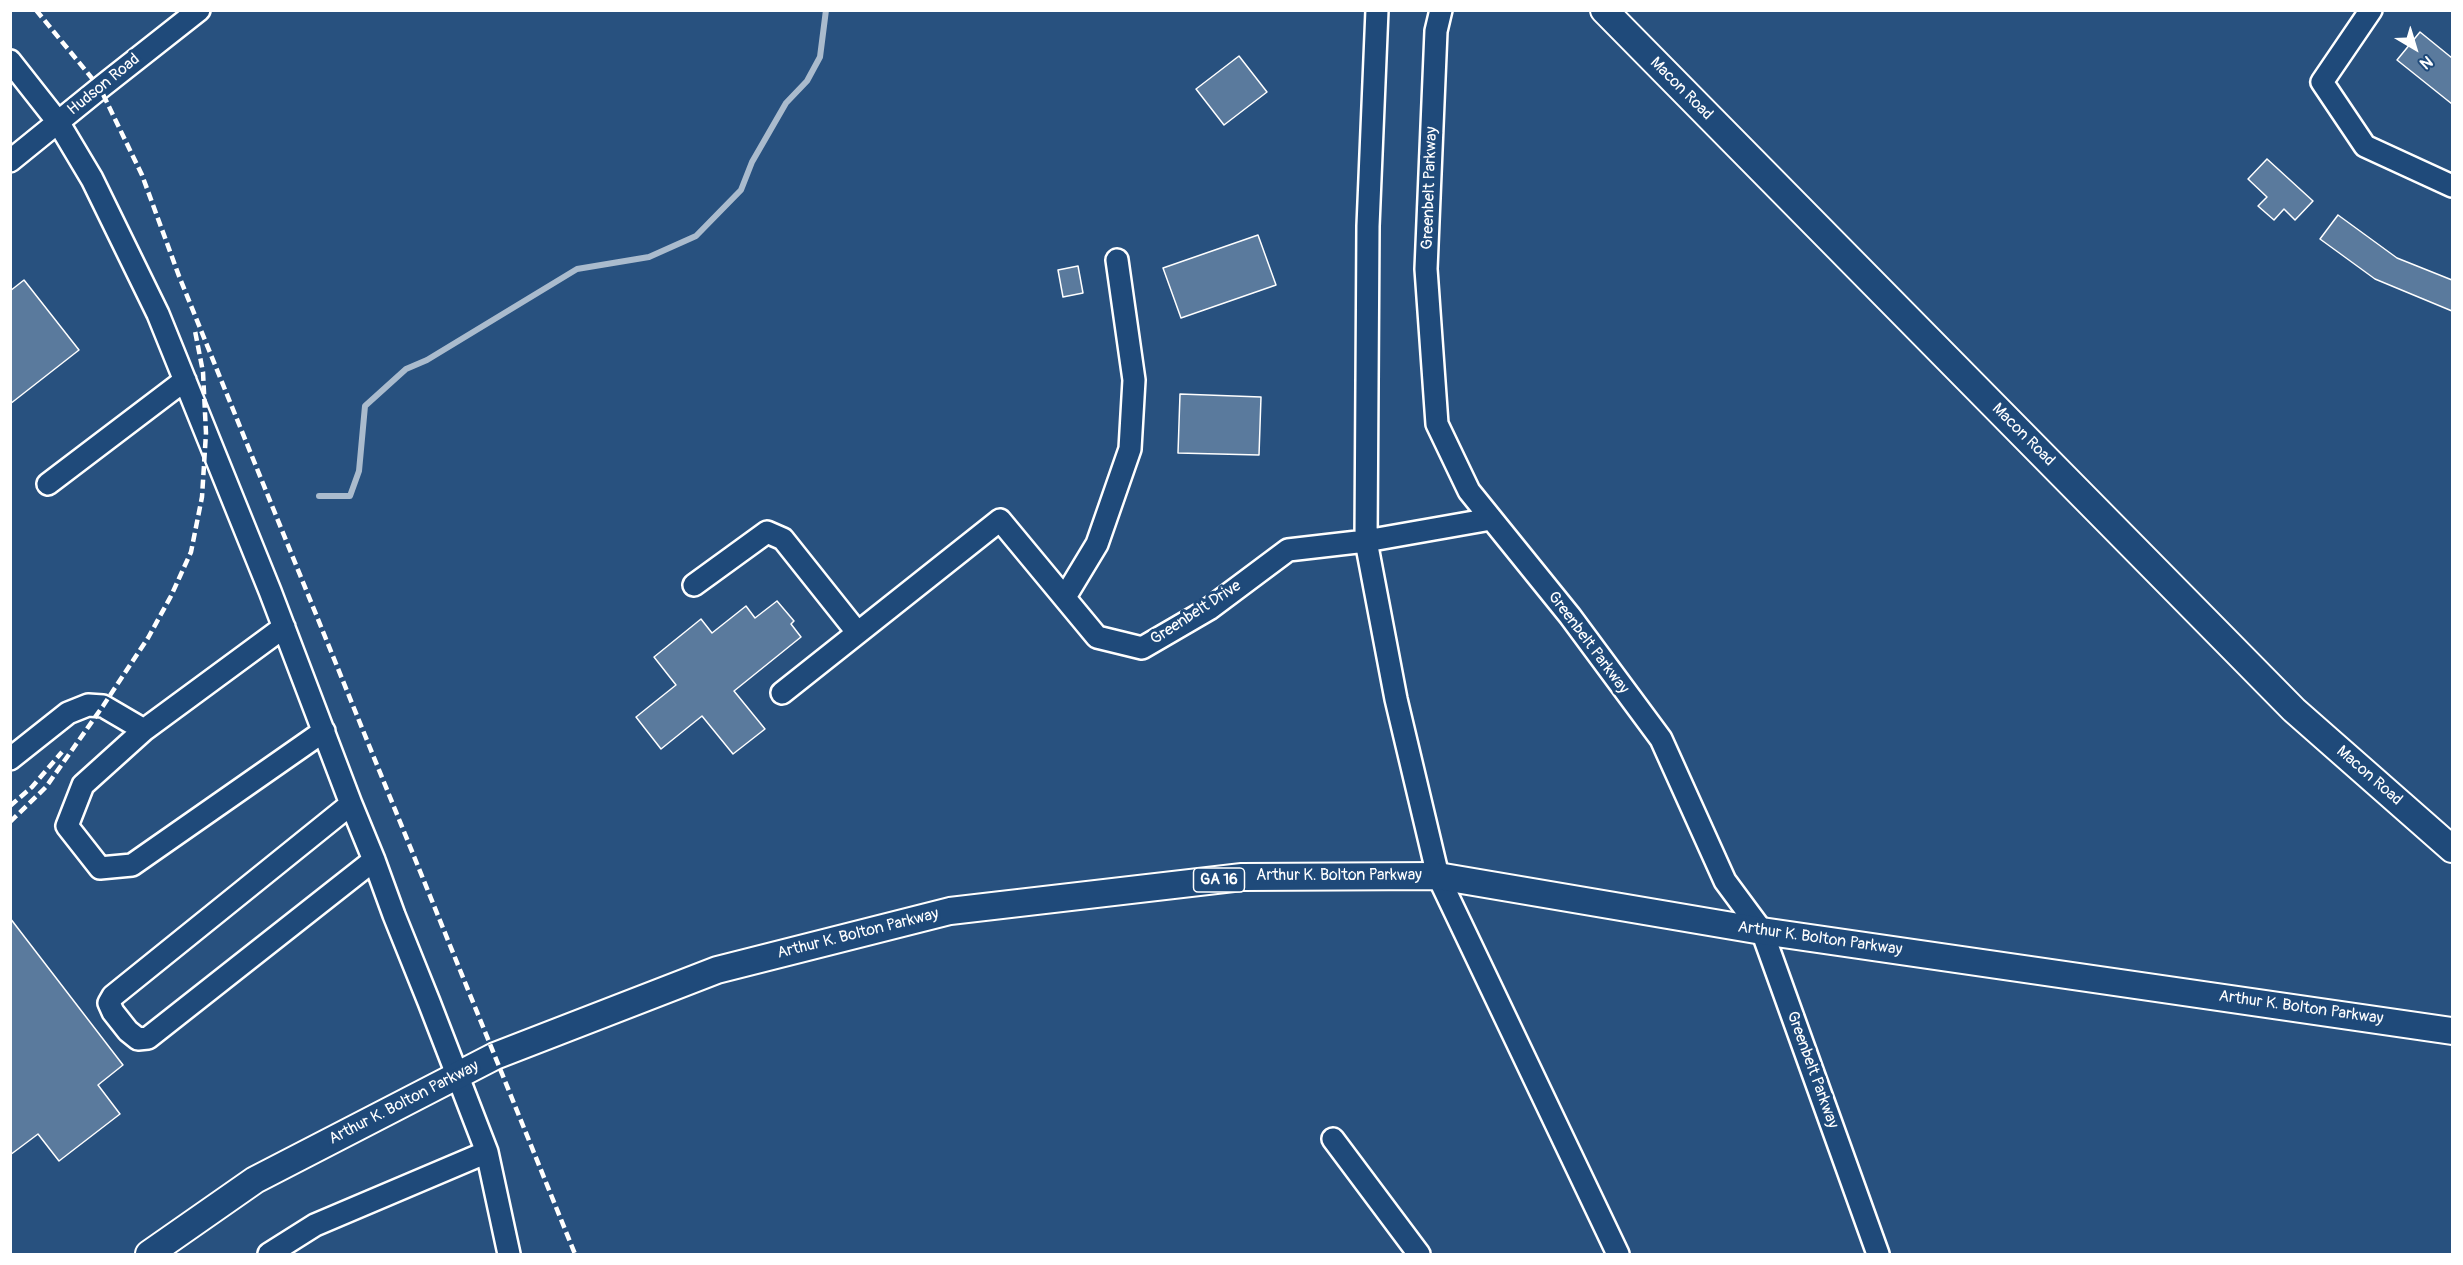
<!DOCTYPE html>
<html>
<head>
<meta charset="utf-8">
<style>
  body { margin:0 }
  #map { position:relative; width:2463px; height:1265px; overflow:hidden; background:#28517f; font-family:Pangolin,sans-serif }
  canvas { display:block }
  .frame { position:absolute; inset:0; border:12px solid #fff; pointer-events:none }
  .north { position:absolute; left:2385px; top:18px; width:60px; height:60px; -webkit-text-stroke:4px #1f4a7a; paint-order:stroke; rotate:142deg; font-size:16px; font-weight:700; line-height:24px; text-align:center; color:#fff }
  .north::after { content:''; display:block; margin:auto; width:21px; height:27px; background:#fff; clip-path:polygon(50% 0,100% 100%,50% 72%,0 100%) }
</style>
</head>
<body>
<div id="map">
<canvas width="2463" height="1265"></canvas>
<div class="frame"></div>
<div class="north">N</div>
</div>
<script>
const ctx = document.querySelector('canvas').getContext('2d');
ctx.lineJoin = 'round';
const poly = rows => new Path2D(rows.map(r => 'M' + r).join(''));
function stroke(path, color, width, dash) { ctx.strokeStyle = color; ctx.lineWidth = width; ctx.lineCap = dash ? 'butt' : 'round'; ctx.setLineDash(dash || []); ctx.stroke(path); }
function fillPath(path, color) { ctx.fillStyle = color; ctx.fill(path, 'evenodd'); }
function write(font, color, halo, rows, align = 'center') {
  ctx.font = font + ' Pangolin,sans-serif'; ctx.lineWidth = 6; ctx.setLineDash([]); ctx.textBaseline = 'middle'; ctx.strokeStyle = halo; ctx.fillStyle = color; for (const [text, x, y, turn = 0] of rows) {
    ctx.save(); ctx.translate(x, y); ctx.rotate((+turn || 0) * Math.PI / 180); ctx.textAlign = isNaN(turn) ? turn : align; if (halo) ctx.strokeText(text, 0, 0); ctx.fillText(text, 0, 0); ctx.restore();
  }
}
const stream = poly([
  [319,496,350,496,359,471,365,406,406,369,427,360,577,269,649,257,696,236,741,190,752,162,786,103,807,81,820,57,826,10]
]);
const building = poly([
  [2420,32,2452,58,2452,104,2397,60,2420,32],
  [1239,56,1267,92,1224,125,1196,89,1239,56],
  [2267,159,2313,201,2295,220,2284,209,2274,220,2258,206,2267,197,2248,179,2267,159],
  [2338,215,2397,258,2452,280,2452,311,2375,279,2320,239,2338,215],
  [1258,235,1276,285,1181,318,1163,268,1258,235],
  [1078,266,1083,293,1063,297,1058,270,1078,266],
  [24,280,79,350,10,404,10,291,24,280],
  [1180,394,1261,397,1259,455,1178,453,1180,394],
  [777,601,794,621,791,624,801,637,734,691,765,729,733,754,702,716,661,749,636,717,676,685,654,657,701,619,712,633,746,606,755,618,777,601],
  [10,918,123,1065,98,1085,120,1114,59,1161,38,1134,10,1155,10,918]
]);
const minor = poly([
  [1377,10,1368,226,1366,541,1396,699,1438,876,1618,1254],
  [1441,10,1436,31,1426,269,1437,424,1469,491,1570,616,1661,739,1725,881,1762,931,1878,1254],
  [2371,10,2322,82,2365,146,2452,186],
  [10,61,58,122,92,179,158,314,270,591,351,804],
  [10,161,100,88,199,10],
  [48,484,185,380],
  [694,585,767,532,783,539,857,632],
  [1065,597,1097,544,1130,449,1134,380,1117,260],
  [284,627,144,730,83,785,67,826,100,868,132,865,324,731],
  [782,693,1000,520,1097,637,1142,648,1209,609,1288,550,1366,541,1491,519],
  [10,759,68,713,88,705,103,706,144,730],
  [1333,1139,1419,1254],
  [487,1152,509,1254],
  [269,1254,315,1225,487,1152,429,1002,394,915,374,860,351,804,113,996,109,1003,113,1012,128,1031,138,1039,148,1038,374,860]
]);
const major = poly([
  [1604,10,2294,710,2452,849],
  [149,1254,255,1180,495,1056,717,970,950,911,1242,877,1438,876,1762,931,2452,1031]
]);
const rail = poly([
  [36,10,100,88,142,175,179,276,575,1254],
  [10,806,32,787,62,752],
  [10,822,46,787,103,706,148,638,171,596,191,552,202,497,206,433,203,372,195,331]
]);
const shields = [
  [1219,880,51]
];
const shieldNames = [
  ["GA 16",1219,880]
];
const streetNames = [
  ["Hudson Road",104,85,-39],
  ["Macon Road",1681,89,45],
  ["Greenbelt Parkway",1430,188,-88],
  ["Macon Road",2023,435,45],
  ["Greenbelt Drive",1196,613,-33],
  ["Greenbelt Parkway",1588,643,53],
  ["Macon Road",2369,776,41],
  ["Arthur K. Bolton Parkway",1339,876],
  ["Arthur K. Bolton Parkway",858,934,-14],
  ["Arthur K. Bolton Parkway",1820,939,8],
  ["Arthur K. Bolton Parkway",2301,1008,8],
  ["Greenbelt Parkway",1812,1070,70],
  ["Arthur K. Bolton Parkway",404,1103,-27]
];
stroke(stream, '#aabbcd', 6);
fillPath(building, '#5a7a9d');
stroke(building, '#fff', 1.5);
stroke(minor, '#fff', 26);
stroke(major, '#fff', 30);
stroke(minor, '#1f4a7a', 21);
stroke(major, '#1f4a7a', 26);
stroke(rail, '#fff', 4.5, [9, 4.5]);
for (const [x, y, w] of shields) { const box = new Path2D(); box.roundRect(x - w / 2, y - 12, w, 24, 4.5); ctx.fillStyle = '#1f4a7a'; ctx.fill(box); stroke(box, '#fff', 1.5); }
write('bold 15px', '#fff', null, shieldNames);
write('16px', '#fff', '#1f4a7a', streetNames);
</script>
</body>
</html>
